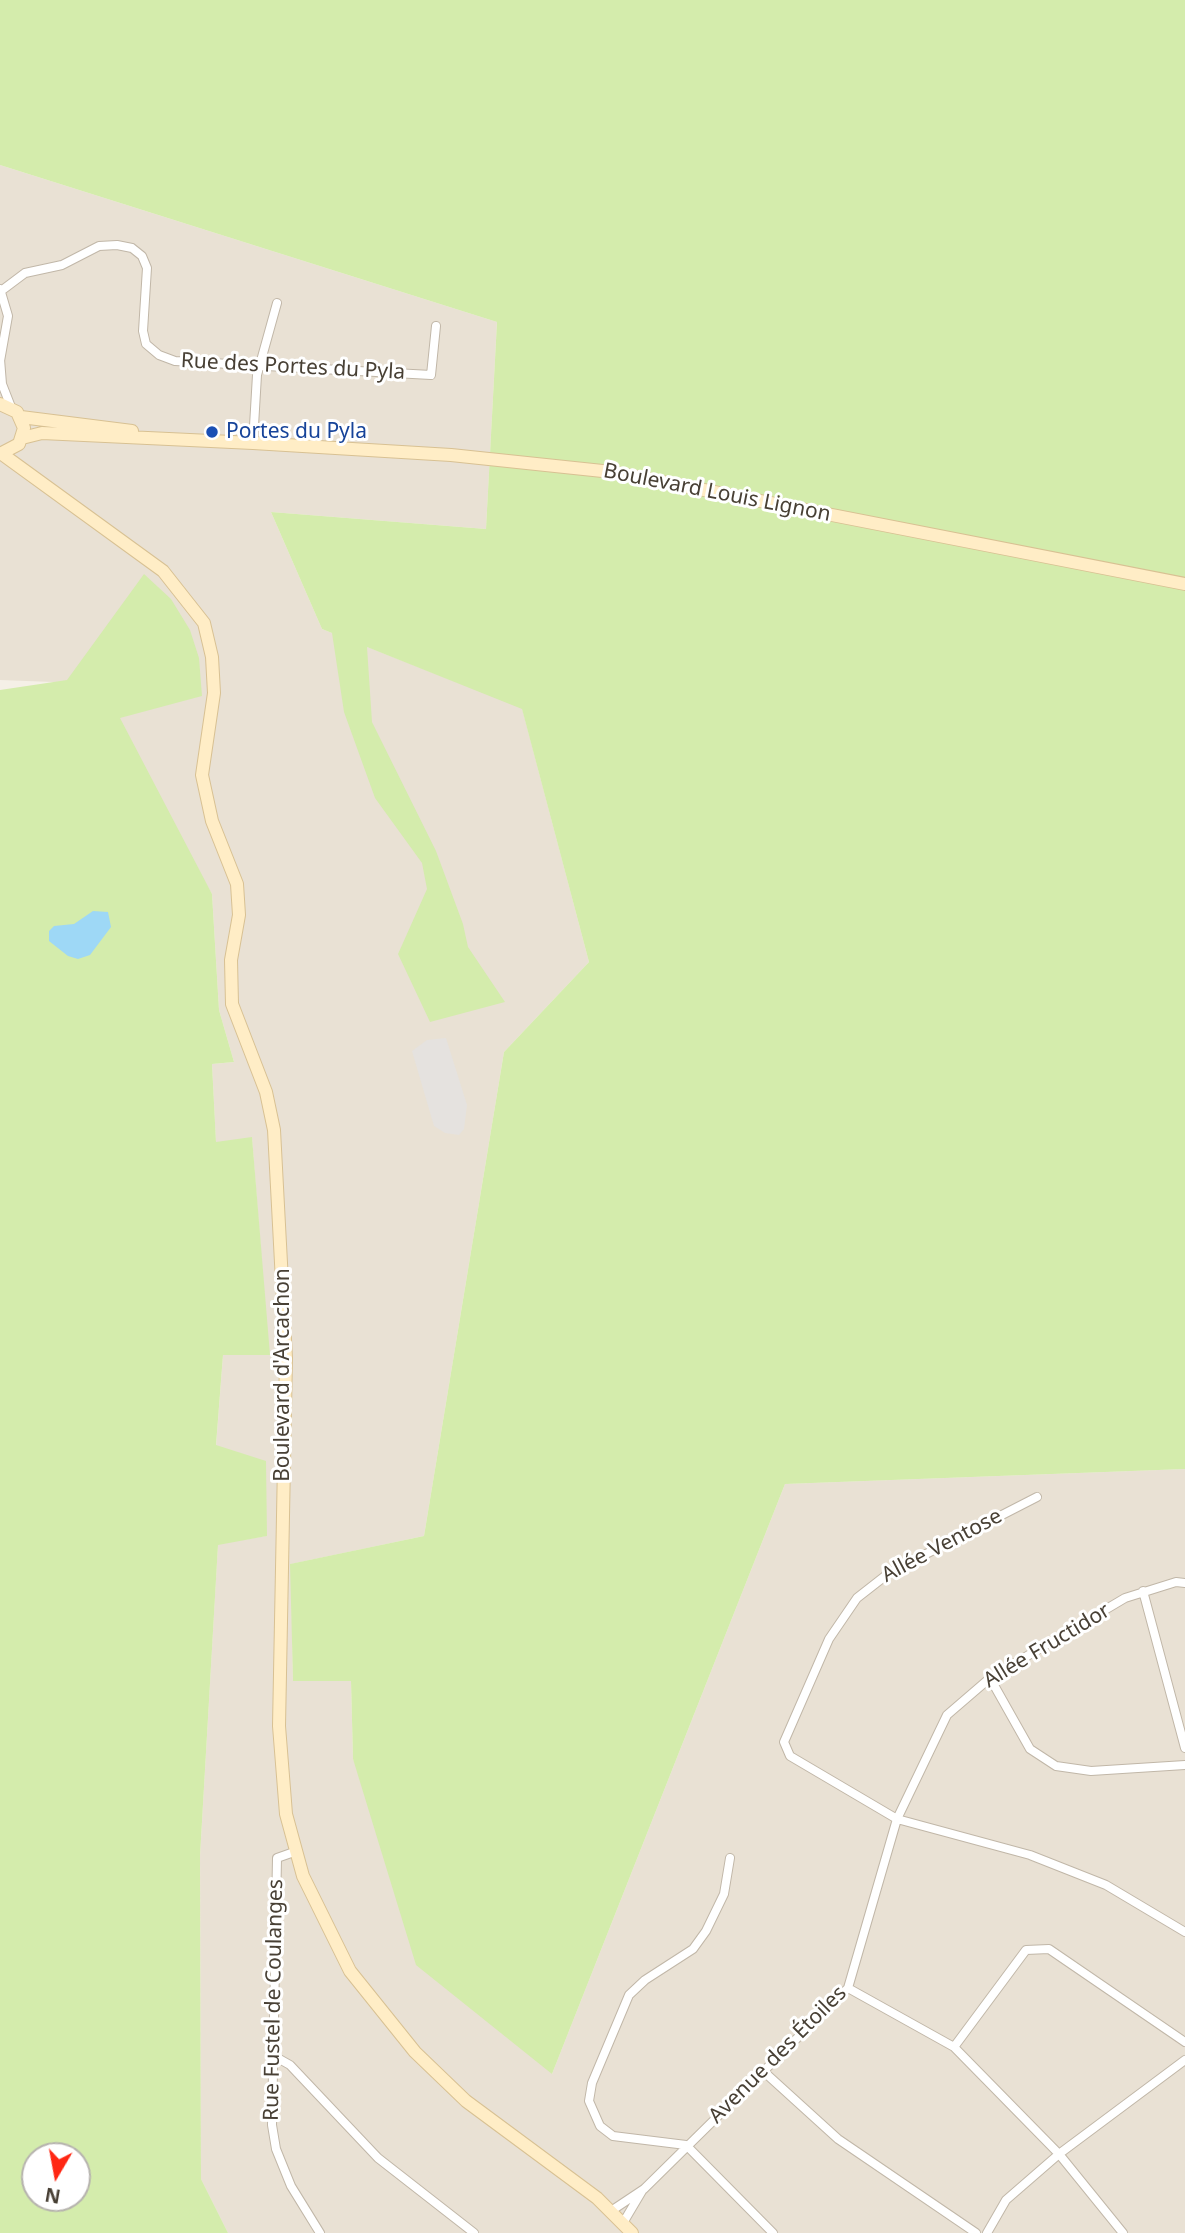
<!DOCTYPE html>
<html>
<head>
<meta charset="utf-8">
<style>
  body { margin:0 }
  #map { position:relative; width:1185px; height:2233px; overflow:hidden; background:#f5f0e7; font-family:"Noto Sans",sans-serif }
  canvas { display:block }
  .north { position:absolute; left:21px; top:2142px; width:70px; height:70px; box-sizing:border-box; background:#fff; border:2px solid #b6b3ae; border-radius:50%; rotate:190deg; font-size:19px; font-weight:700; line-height:28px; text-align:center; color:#484035 }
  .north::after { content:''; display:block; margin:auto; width:24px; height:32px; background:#ff2713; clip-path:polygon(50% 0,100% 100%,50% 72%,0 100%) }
</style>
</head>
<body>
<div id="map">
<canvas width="1185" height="2233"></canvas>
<div class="north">N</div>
</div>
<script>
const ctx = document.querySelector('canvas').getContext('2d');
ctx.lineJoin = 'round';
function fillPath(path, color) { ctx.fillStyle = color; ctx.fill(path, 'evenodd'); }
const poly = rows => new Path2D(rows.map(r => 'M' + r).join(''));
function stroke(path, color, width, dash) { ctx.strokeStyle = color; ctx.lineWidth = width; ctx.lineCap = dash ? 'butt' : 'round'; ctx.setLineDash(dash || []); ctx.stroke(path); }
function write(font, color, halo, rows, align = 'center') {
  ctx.font = font + ' "Noto Sans",sans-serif'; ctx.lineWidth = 6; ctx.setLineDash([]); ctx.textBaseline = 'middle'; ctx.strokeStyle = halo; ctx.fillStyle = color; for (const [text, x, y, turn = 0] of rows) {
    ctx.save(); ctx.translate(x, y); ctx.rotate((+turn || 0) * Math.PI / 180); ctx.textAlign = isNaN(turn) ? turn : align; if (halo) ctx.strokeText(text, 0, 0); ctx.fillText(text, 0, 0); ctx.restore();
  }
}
const residential = poly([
  [0,165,497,322,486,529,271,512,322,629,522,708,589,962,504,1052,424,1536,291,1564,293,1681,351,1681,353,1759,552,2074,785,1484,1185,1469,1185,2233,228,2233,201,2179,200,1856,218,1544,266,1536,216,1446,223,1355,269,1355,252,1138,216,1143,212,1064,234,1062,219,1010,212,894,80,683,0,680]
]);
const green = poly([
  [0,0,1185,0,1185,1469,785,1484,552,2074,416,1965,353,1759,351,1681,293,1681,290,1564,424,1536,504,1052,589,962,522,709,367,647,372,722,436,851,463,924,468,947,505,1002,430,1022,398,954,427,889,422,863,375,798,344,712,332,633,322,629,271,512,486,529,497,322,0,165],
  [144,574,171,599,190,630,199,658,202,696,120,718,212,894,219,1010,234,1062,212,1064,216,1142,252,1137,270,1355,223,1355,216,1445,266,1461,267,1536,218,1545,200,1856,201,2179,228,2233,0,2233,0,690,67,680],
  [35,2156,77,2156,77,2198,35,2198]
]);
const parking = poly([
  [446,1038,467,1105,464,1129,459,1135,445,1133,434,1126,412,1051,427,1040]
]);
const water = poly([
  [93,911,108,912,111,927,90,955,78,959,68,956,49,941,49,931,54,926,74,924]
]);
const minor = poly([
  [0,289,8,316,0,361],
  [1,291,25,273,62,265,99,246,117,245,132,248,142,256,147,268,143,331,146,344,159,355,175,361,431,375,436,326],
  [0,359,2,384,11,407],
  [253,443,257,375,277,303],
  [1037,1497,889,1573,857,1598,829,1639,784,1742,790,1756,897,1819,1030,1855,1106,1885,1185,1932],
  [1143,1591,1185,1748],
  [990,1678,1030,1749,1056,1766,1091,1771,1185,1765],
  [294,1852,277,1858,272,2125,276,2149,291,2186,320,2233],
  [730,1858,724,1894,706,1931,693,1949,645,1980,629,1995,592,2083,589,2101,600,2126,613,2136,686,2145,773,2233],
  [848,1988,954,2047,1059,2154,1123,2233],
  [954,2047,1026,1950,1049,1949,1185,2042],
  [274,2056,290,2065,378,2158,474,2233],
  [762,2070,838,2139,976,2233],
  [611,2211,644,2189,848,1988,897,1819,947,1715,990,1678,1125,1598,1176,1582,1185,1583],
  [623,2223,642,2191],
  [987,2233,1006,2200,1059,2154,1185,2060]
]);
const secondary = poly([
  [0,404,17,412,24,428,19,444,0,454],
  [21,417,132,431],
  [22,438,42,433,253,443,451,455,612,472,1185,584],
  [2,454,163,571,204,623,212,657,214,693,202,775,212,821,237,884,239,915,231,960,232,1004,266,1092,274,1130,286,1358,279,1726,286,1814,303,1876,350,1971,415,2052,466,2101,597,2198,632,2233]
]);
const markers = [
  [212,432,7,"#1a4fb4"]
];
const streetNames = [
  ["Rue des Portes du Pyla",293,367,3],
  ["Boulevard Louis Lignon",717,493,11],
  ["Boulevard d'Arcachon",283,1375,-90],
  ["Allée Ventose",942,1546,-28],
  ["Allée Fructidor",1047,1646,-31],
  ["Rue Fustel de Coulanges",274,2000,-89],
  ["Avenue des Étoiles",778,2055,-45]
];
const transitNames = [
  ["Portes du Pyla",226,432]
];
fillPath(residential, '#e9e1d4');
fillPath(green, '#d4ecac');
fillPath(parking, '#e5e2df');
fillPath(water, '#9ed8f6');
stroke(minor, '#c1b7a8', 10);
stroke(secondary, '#d8c193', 14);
stroke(minor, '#fff', 8);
stroke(secondary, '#ffedc6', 12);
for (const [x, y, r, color] of markers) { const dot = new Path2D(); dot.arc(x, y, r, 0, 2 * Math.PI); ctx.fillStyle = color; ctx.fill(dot); stroke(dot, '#fff', 2.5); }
write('21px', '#484035', '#fff', streetNames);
write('21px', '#164399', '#fff', transitNames, 'left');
</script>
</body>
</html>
